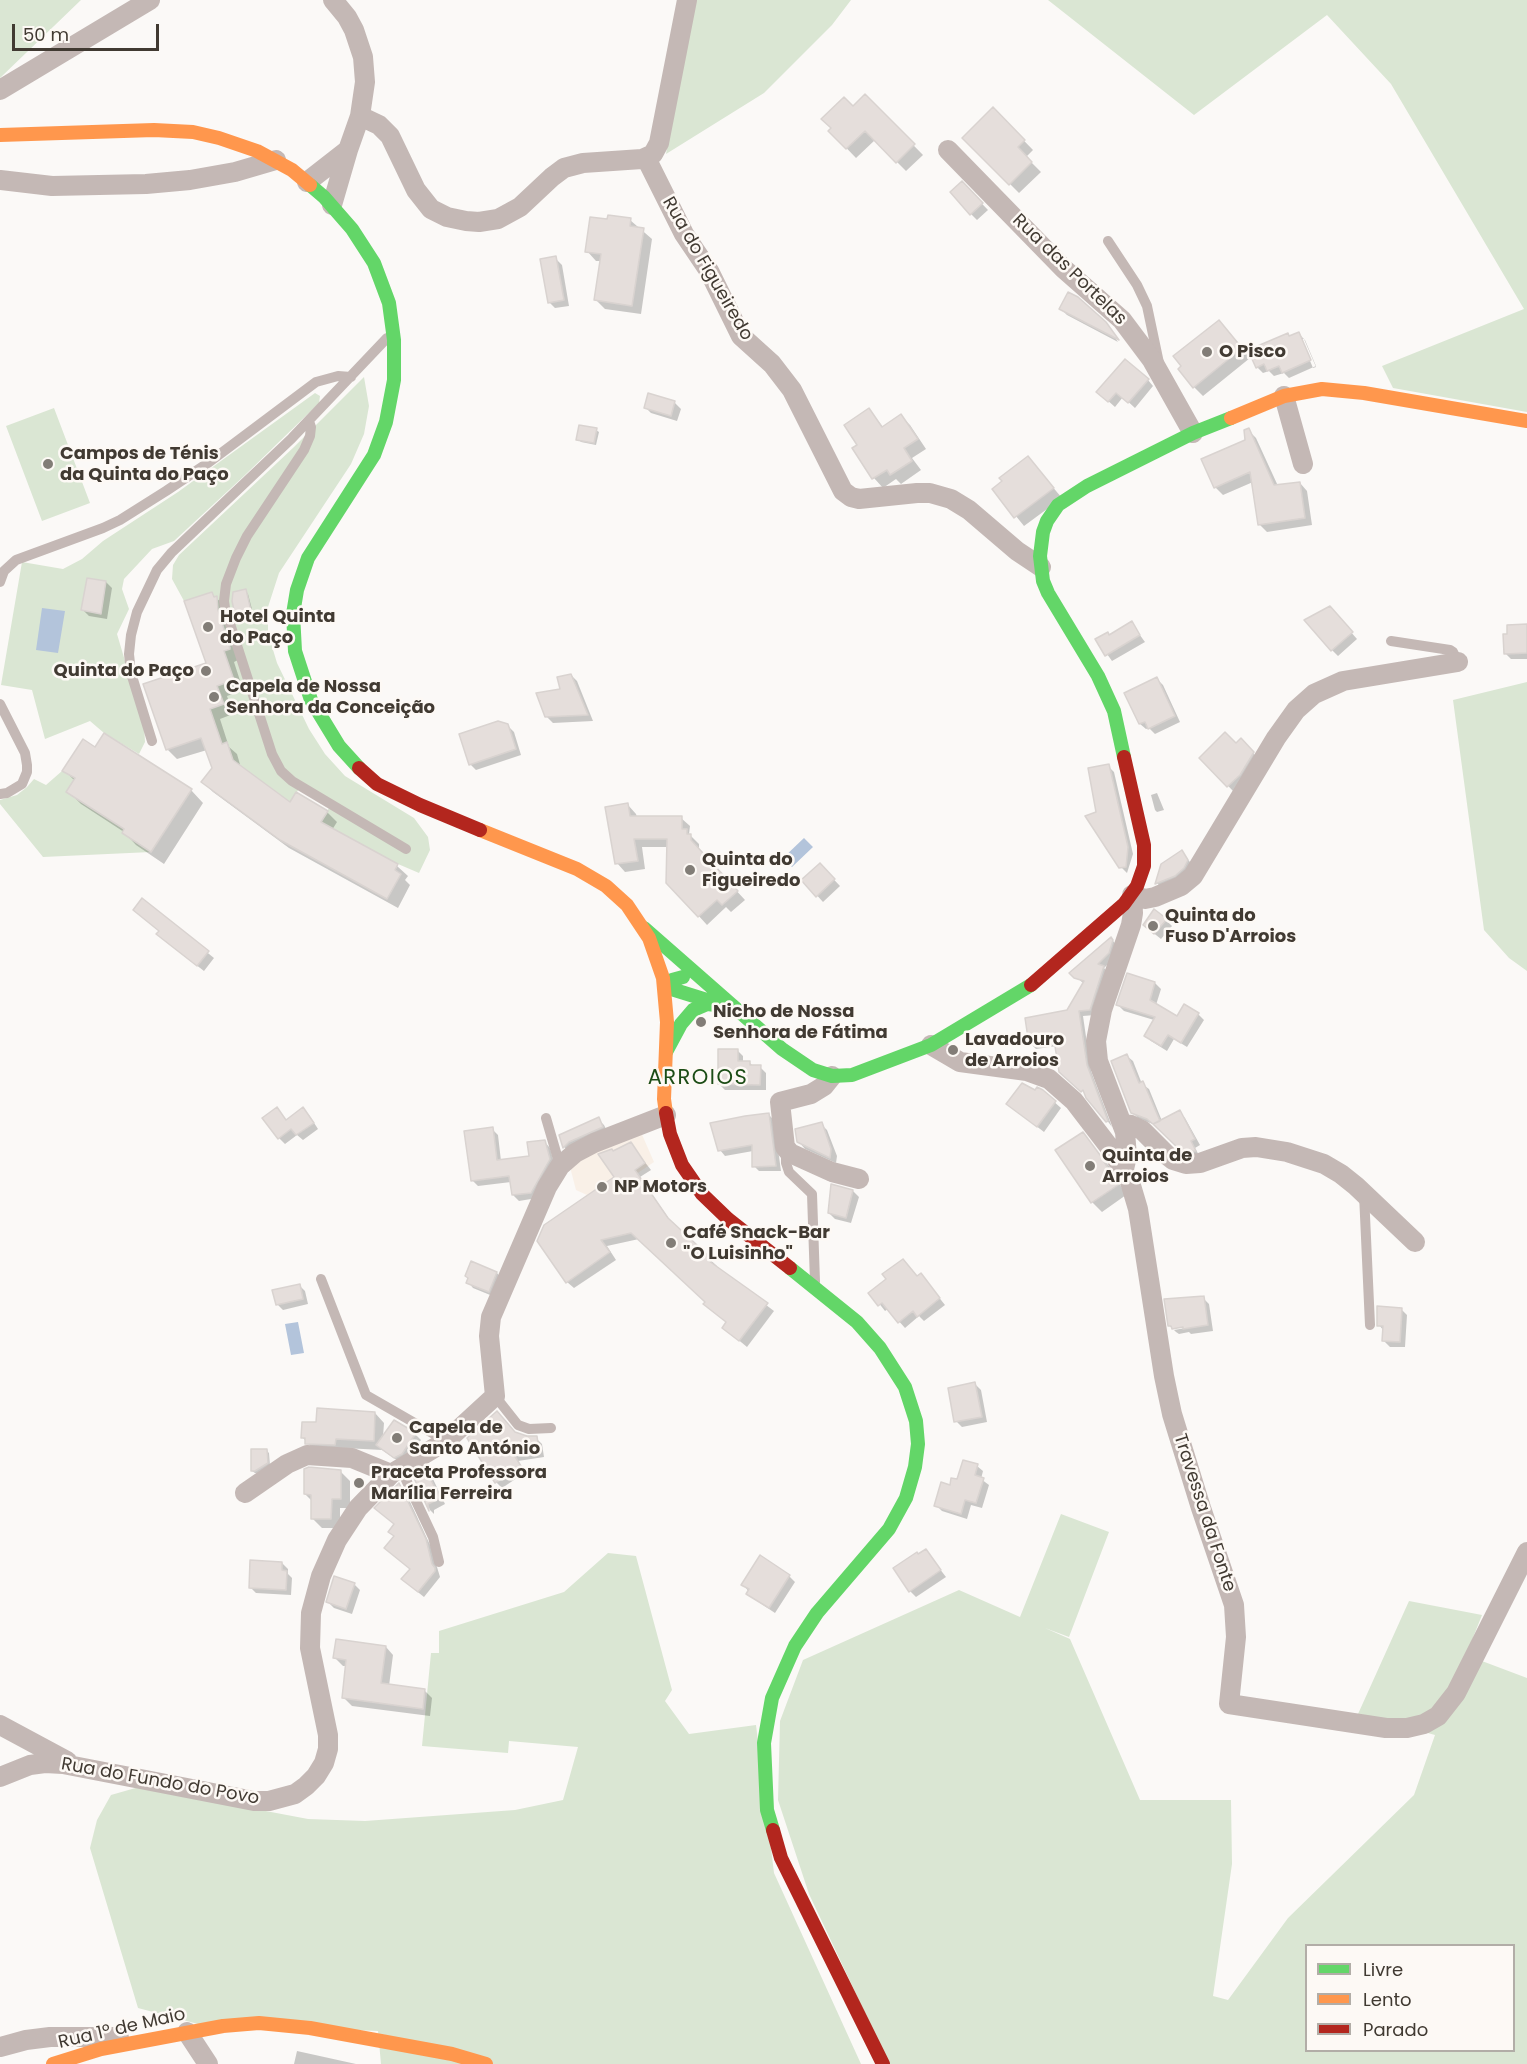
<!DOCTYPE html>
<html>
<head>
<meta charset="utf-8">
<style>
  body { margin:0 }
  #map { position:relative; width:1527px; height:2064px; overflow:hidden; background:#fbf9f7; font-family:Poppins,sans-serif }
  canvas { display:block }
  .legend { position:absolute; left:1305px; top:1944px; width:210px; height:108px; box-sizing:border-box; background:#fdf9f5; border:2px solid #b2ada7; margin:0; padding:8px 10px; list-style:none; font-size:18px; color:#413a32 }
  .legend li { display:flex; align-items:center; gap:12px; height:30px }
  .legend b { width:30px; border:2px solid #b2ada7 }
  .scale { position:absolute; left:12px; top:24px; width:147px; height:27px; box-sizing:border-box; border:3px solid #413a32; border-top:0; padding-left:8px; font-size:18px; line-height:21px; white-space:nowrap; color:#413a32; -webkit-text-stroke:4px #fdf9f5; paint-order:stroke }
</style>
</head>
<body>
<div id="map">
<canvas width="1527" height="2064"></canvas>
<ul class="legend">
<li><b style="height:8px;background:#63d668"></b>Livre</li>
<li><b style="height:8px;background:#ff974d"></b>Lento</li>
<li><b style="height:8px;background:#b3261e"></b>Parado</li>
</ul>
<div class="scale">50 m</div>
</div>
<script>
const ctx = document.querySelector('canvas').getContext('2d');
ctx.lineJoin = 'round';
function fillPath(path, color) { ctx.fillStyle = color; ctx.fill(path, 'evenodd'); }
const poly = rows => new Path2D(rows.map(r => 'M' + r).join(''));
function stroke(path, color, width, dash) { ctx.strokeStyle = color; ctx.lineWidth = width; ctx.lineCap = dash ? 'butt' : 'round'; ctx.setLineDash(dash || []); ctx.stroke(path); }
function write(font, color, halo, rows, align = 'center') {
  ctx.font = font + ' Poppins,sans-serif'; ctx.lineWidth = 5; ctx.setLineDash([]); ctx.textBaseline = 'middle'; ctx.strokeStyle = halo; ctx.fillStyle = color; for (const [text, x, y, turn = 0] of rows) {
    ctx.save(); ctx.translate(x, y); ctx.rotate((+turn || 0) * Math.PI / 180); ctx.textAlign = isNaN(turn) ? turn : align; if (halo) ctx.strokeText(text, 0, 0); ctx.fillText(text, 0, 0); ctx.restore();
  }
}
const built = poly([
  [640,1130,654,1162,598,1200,576,1190,570,1167,580,1157]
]);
const green = poly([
  [0,0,81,0,0,78],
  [696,0,851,0,832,25,764,93,666,154],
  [1048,0,1527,0,1527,412,1393,388,1382,366,1524,309,1391,84,1327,15,1194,115],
  [364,377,369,406,364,434,351,464,279,573,268,607,268,633,277,663,309,729,325,754,345,776,414,818,428,837,430,850,419,873,398,864,321,822,329,808,299,789,290,802,233,760,226,743,222,744,210,709,224,704,217,686,234,680,224,651,231,648,212,592,184,601,172,579,173,565,179,555,294,447],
  [315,393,320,396,319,403,243,477,174,541,152,549,124,579,122,589,129,609,117,634,144,725,145,742,139,754,104,733,90,721,45,739,32,690,1,685,22,562,63,569,82,559,103,541,178,492],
  [54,408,90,503,42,521,6,426],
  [1527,682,1527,971,1509,958,1484,930,1453,700],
  [62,771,75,778,66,792,124,829,122,833,151,852,43,857,0,804,0,800,17,795,27,787,34,779,46,785],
  [1061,1514,1109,1532,1069,1637,1045,1628,1070,1639,1140,1800,1231,1800,1232,1864,1213,1996,1228,2000,1288,1918,1414,1795,1435,1735,1358,1714,1409,1601,1482,1615,1466,1655,1527,1678,1527,2064,889,2064,809,1894,778,1800,780,1721,803,1660,959,1590,1020,1617],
  [1306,1946,1514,1946,1514,2050,1306,2050],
  [608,1553,636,1556,672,1690,665,1701,689,1734,756,1725,774,1873,861,2064,381,2064,378,2031,198,2024,138,2008,90,1848,97,1820,111,1795,139,1787,308,1819,365,1821,515,1810,563,1800,578,1747,509,1741,508,1753,422,1746,431,1653,439,1653,439,1631,564,1592]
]);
const water = poly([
  [42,608,65,611,58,653,36,650],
  [804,838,813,847,792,867,783,858],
  [298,1322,304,1353,291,1355,285,1324]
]);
const shadow = poly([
  [865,96,923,155,906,171,875,140,856,158,830,131],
  [993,109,1033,150,1026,157,1041,172,1019,193,964,138],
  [962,183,988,210,977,220,971,214],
  [630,220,652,239,641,314,605,309,596,300,601,261,596,261,587,251],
  [556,259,562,265,569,306,555,308,549,302],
  [1061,309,1105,323,1118,342,1067,315],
  [1228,331,1250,358,1203,396,1194,387],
  [1299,334,1305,340,1316,366,1289,378,1284,373,1274,376,1269,371,1263,373,1257,367,1290,337],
  [1301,339,1304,339,1316,367,1313,368],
  [1148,380,1153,386,1135,408,1123,397,1115,407,1098,392],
  [675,403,681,409,677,421,651,413,645,407],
  [869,410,884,428,901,416,910,425,926,449,912,458,921,470,901,484,896,479,883,488,874,478,854,449,859,445],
  [596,430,599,432,596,445,581,442,578,439],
  [1248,430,1256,438,1278,486,1300,483,1307,491,1312,525,1267,532,1259,524,1253,482,1223,495,1215,487,1247,441],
  [1028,458,1062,498,1024,526,994,489],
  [106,582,112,588,107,619,89,616,83,610],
  [245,591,248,594,253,613,239,617,236,614],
  [211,593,227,608,240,659,234,662,243,690,227,696,233,714,220,719,229,747,237,754,241,768,290,804,327,812,337,822,332,830,397,866,408,876,405,880,410,885,398,908,289,848,213,792,203,782,213,768,207,750,177,759,167,749,207,664],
  [1335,614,1357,639,1338,656,1332,650],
  [1131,623,1145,642,1112,661,1097,640,1110,636],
  [1527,626,1527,659,1511,659,1505,653],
  [571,675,577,681,593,721,553,723,547,717],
  [1157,679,1163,685,1180,722,1155,734,1149,728,1146,729,1140,724],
  [508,726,514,732,521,755,476,770,470,764],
  [1241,741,1259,759,1234,792,1201,758,1236,745],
  [95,749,191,790,203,803,164,864,136,845,124,832,81,804,68,791,75,781,64,770],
  [1108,766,1114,772,1133,854,1127,873,1121,867,1098,812],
  [1157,793,1164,810,1157,812,1155,810,1151,795],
  [628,805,636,814,637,817,681,818,690,826,689,834,699,844,699,850,745,900,731,912,726,907,707,925,668,882,668,847,642,847,645,869,625,872,617,863],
  [1182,852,1194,867,1162,889,1157,883,1162,865],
  [820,865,840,886,823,902,803,880],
  [142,900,214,958,204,971,164,940],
  [1166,920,1172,926,1161,939,1151,931],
  [1111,939,1118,946,1113,959,1104,968,1109,973,1095,1015,1083,1016,1091,1071,1112,1127,1088,1095,1060,1071,1057,1046,1036,1049,1031,1044,1068,1012,1084,984,1072,973],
  [1155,983,1161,989,1156,1005,1178,1018,1198,1014,1204,1020,1187,1047,1174,1039,1167,1051,1151,1041,1145,1035,1154,1020,1124,1011,1118,1005],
  [737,1050,743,1056,743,1063,750,1063,754,1067,760,1067,766,1073,766,1090,725,1090,719,1084],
  [1127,1056,1133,1061,1142,1084,1149,1089,1162,1121,1179,1112,1185,1118,1200,1145,1195,1148,1200,1157,1186,1155,1155,1125,1138,1118,1132,1112],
  [1042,1091,1061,1108,1044,1132,1014,1109,1035,1092],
  [277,1109,287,1121,309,1115,318,1129,303,1140,297,1135,285,1144,279,1138],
  [769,1115,774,1120,781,1171,759,1171,754,1166,753,1151,725,1156,720,1150],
  [598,1119,604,1125,608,1133,570,1153,564,1147,561,1136],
  [821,1124,827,1130,837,1156,836,1163,805,1149,799,1142],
  [492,1129,498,1135,501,1161,530,1157,544,1141,550,1148,555,1166,537,1198,519,1201,513,1195,511,1182,478,1186,472,1180],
  [1082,1134,1109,1166,1126,1195,1102,1212,1092,1202,1060,1154],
  [630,1143,651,1170,640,1177,674,1226,717,1266,716,1267,774,1311,747,1347,724,1328,728,1323,712,1311,705,1304,706,1302,639,1239,607,1246,616,1260,574,1288,567,1282,616,1178,614,1153],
  [853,1191,859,1197,851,1223,835,1219,829,1213],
  [497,1273,502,1279,495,1297,473,1288,468,1282],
  [917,1278,926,1281,945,1305,924,1321,919,1316,905,1328,888,1309,885,1311,871,1293],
  [299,1285,305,1291,308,1304,283,1310,277,1304],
  [1203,1298,1209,1304,1213,1331,1191,1334,1189,1332,1179,1334,1176,1332,1174,1330,1191,1327,1173,1327,1173,1329,1170,1326],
  [1401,1309,1407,1315,1405,1347,1390,1347,1384,1341,1384,1331,1379,1325],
  [975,1384,981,1390,987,1422,962,1427,956,1421],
  [375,1413,384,1423,383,1437,394,1422,415,1434,421,1440,407,1459,401,1463,382,1450,344,1448,344,1454,316,1452,302,1437,317,1424],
  [516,1434,527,1438,536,1438,542,1444,544,1457,518,1461,526,1472,502,1488,496,1482],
  [267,1451,269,1453,270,1466,258,1473,255,1473,252,1471],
  [977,1466,983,1471,981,1479,989,1485,982,1508,971,1505,967,1519,942,1511,936,1505,958,1481],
  [426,1471,432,1477,445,1504,434,1510,434,1514,430,1510,415,1477],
  [341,1472,350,1481,350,1508,340,1508,340,1528,322,1528,312,1518,312,1501,305,1494],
  [399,1485,405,1491,431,1547,440,1577,424,1597,409,1585,411,1569,396,1537],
  [926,1551,946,1577,916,1597,910,1591],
  [282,1563,288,1569,288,1574,292,1578,291,1595,256,1593,250,1587],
  [789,1576,795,1582,775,1613,754,1599,743,1584],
  [354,1584,360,1590,352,1614,334,1608,328,1602],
  [386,1647,393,1655,389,1686,424,1690,432,1698,430,1716,352,1706,344,1698,347,1666,343,1666,335,1658],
  [297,2051,356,2064,294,2064]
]);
const building = poly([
  [865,94,915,144,896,163,865,131,846,149,828,131,831,128,821,119,844,97,853,106,865,94],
  [993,107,1025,140,1018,147,1032,162,1009,185,962,138,993,107],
  [962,181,983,203,970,215,950,192,962,181],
  [608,215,631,218,630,226,644,228,632,306,594,300,601,254,585,252,590,217,607,219,608,215],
  [556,256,564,300,548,303,540,259,556,256],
  [1068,292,1078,297,1106,322,1119,340,1059,309,1068,292],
  [1219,320,1242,348,1193,388,1178,369,1181,366,1173,356,1219,320],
  [1299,332,1311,360,1282,373,1279,366,1267,371,1264,364,1256,368,1248,350,1288,333,1289,336,1299,332],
  [1125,359,1149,379,1128,403,1116,393,1108,402,1096,392,1125,359],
  [648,393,675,401,671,416,644,408,648,393],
  [869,408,882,427,901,414,918,439,904,448,912,461,890,475,887,470,872,479,852,448,857,445,844,425,869,408],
  [579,425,597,428,594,443,576,440,579,425],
  [1249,428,1274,485,1300,482,1305,518,1258,525,1250,472,1214,488,1201,459,1245,440,1244,430,1249,428],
  [1028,456,1054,488,1014,518,992,489,1002,481,999,478,1028,456],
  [87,578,106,581,101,614,81,610,87,578],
  [246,589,251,611,235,615,232,601,233,592,246,589],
  [212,592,214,597,217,596,218,610,230,649,224,651,234,680,217,686,224,704,210,709,222,744,227,742,233,760,290,802,296,792,328,811,321,822,398,864,395,870,401,874,387,899,280,840,201,782,212,768,201,738,166,750,143,684,206,663,184,601,212,592],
  [1330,606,1353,632,1331,651,1304,620,1330,606],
  [1132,621,1140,635,1105,656,1095,639,1108,632,1109,635,1132,621],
  [1527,624,1527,653,1504,654,1503,634,1507,634,1507,625,1527,624],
  [571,674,588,715,545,717,536,693,560,689,557,677,571,674],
  [1157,677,1175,716,1148,729,1145,722,1139,724,1124,693,1157,677],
  [498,721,508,724,516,749,469,765,459,734,498,721],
  [1225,732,1236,743,1241,738,1254,752,1240,775,1227,787,1199,758,1225,732],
  [104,733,192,789,151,852,122,833,124,829,66,792,75,778,62,771,83,739,95,747,104,733],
  [1109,764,1128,847,1126,867,1119,868,1085,816,1096,812,1088,768,1109,764],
  [628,803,630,816,682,816,682,829,687,829,687,834,691,834,691,840,738,891,722,905,717,900,698,917,666,883,667,839,634,839,638,861,615,864,605,807,628,803],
  [1182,850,1188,860,1184,868,1175,876,1155,884,1161,864,1182,850],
  [820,863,835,879,816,897,801,880,820,863],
  [142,898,209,951,197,966,156,934,159,931,133,910,142,898],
  [1154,909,1167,919,1154,934,1143,925,1154,909],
  [1111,937,1113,940,1109,953,1098,964,1104,966,1090,1010,1079,1011,1087,1065,1108,1121,1106,1122,1086,1098,1083,1090,1081,1092,1059,1072,1054,1040,1029,1045,1025,1018,1067,1010,1084,981,1074,978,1069,973,1111,937],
  [1127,973,1155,982,1150,1000,1177,1016,1184,1004,1199,1013,1181,1043,1168,1035,1161,1046,1144,1036,1155,1017,1116,1005,1127,973],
  [718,1049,738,1049,738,1061,750,1061,750,1065,761,1065,760,1085,718,1084,718,1049],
  [1127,1054,1139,1083,1143,1081,1160,1121,1153,1124,1147,1119,1131,1113,1111,1061,1127,1054],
  [1022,1083,1035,1090,1037,1087,1043,1090,1056,1101,1037,1127,1006,1104,1022,1083],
  [277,1107,286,1120,303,1107,314,1123,296,1135,291,1129,278,1139,262,1118,277,1107],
  [1180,1110,1195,1139,1191,1141,1196,1151,1187,1152,1179,1149,1153,1124,1180,1110],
  [769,1113,776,1166,752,1167,752,1145,718,1151,710,1123,745,1116,769,1113],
  [599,1117,603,1127,569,1142,563,1148,559,1135,599,1117],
  [822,1122,831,1149,830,1158,797,1142,795,1129,822,1122],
  [493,1127,497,1160,529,1156,527,1142,545,1140,550,1159,531,1193,512,1195,509,1176,471,1181,464,1131,493,1127],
  [1083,1132,1100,1155,1118,1185,1091,1203,1055,1150,1083,1132],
  [631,1142,645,1163,635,1170,668,1218,711,1258,709,1261,768,1303,739,1341,722,1328,726,1322,703,1304,705,1302,631,1233,601,1240,610,1252,566,1283,537,1241,544,1225,614,1177,598,1154,612,1149,613,1151,631,1142],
  [831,1184,853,1190,846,1218,828,1213,831,1184],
  [903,1259,917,1276,921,1273,940,1298,917,1317,913,1311,898,1323,882,1303,878,1306,868,1293,886,1279,882,1274,903,1259],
  [471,1261,497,1272,489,1292,466,1283,468,1278,465,1276,471,1261],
  [300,1284,303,1299,276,1305,272,1290,300,1284],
  [1204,1296,1208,1325,1183,1329,1183,1327,1172,1329,1171,1326,1168,1326,1164,1299,1204,1296],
  [1377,1306,1402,1308,1400,1342,1382,1341,1383,1326,1377,1326,1377,1306],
  [975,1382,982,1417,954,1422,948,1388,975,1382],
  [317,1408,375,1412,374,1441,336,1439,335,1445,305,1444,305,1438,301,1438,302,1422,316,1422,317,1408],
  [497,1411,515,1432,527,1436,537,1436,539,1451,514,1455,521,1466,495,1483,467,1438,497,1411],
  [394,1420,416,1433,402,1454,394,1458,376,1445,394,1420],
  [251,1449,267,1449,268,1463,255,1471,251,1471,251,1449],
  [963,1460,978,1464,975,1475,984,1478,976,1503,965,1500,961,1514,934,1506,941,1482,950,1485,951,1478,957,1479,963,1460],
  [309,1467,341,1470,341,1499,332,1499,331,1519,311,1519,311,1495,304,1494,304,1469,309,1467],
  [426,1470,440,1498,428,1504,429,1511,413,1476,426,1470],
  [399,1483,426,1539,432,1564,435,1568,435,1571,418,1592,401,1579,410,1569,384,1548,394,1536,388,1532,394,1524,374,1508,399,1483],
  [926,1549,941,1570,909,1592,893,1568,917,1552,918,1554,926,1549],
  [760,1555,790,1575,769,1608,746,1594,749,1589,741,1585,760,1555],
  [250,1560,282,1562,282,1570,287,1571,286,1590,249,1588,250,1560],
  [334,1576,355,1583,346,1609,326,1602,334,1576],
  [336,1639,386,1646,381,1683,425,1689,423,1709,342,1698,346,1660,333,1658,336,1639]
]);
const lane = poly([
  [1108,241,1137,285,1147,306,1159,363],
  [309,421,311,427,310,436,304,450,247,536,236,558,226,584,224,601,225,608,272,754,281,771,292,781,406,849],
  [0,582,4,571,16,560,103,528,120,520,166,491,208,463,316,382,338,376,351,377],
  [1391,641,1450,650,1453,652,1458,662],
  [0,704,25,753,27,765,27,772,22,784,7,793,0,794],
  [152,741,131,673,129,654,131,635,137,612,157,570,172,552,292,438,387,338],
  [546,1118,560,1166],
  [786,1149,786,1163,789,1172,812,1194,815,1282],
  [1364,1194,1370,1325],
  [321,1279,366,1395,446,1441],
  [495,1396,518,1425,529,1429,551,1428],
  [400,1467,433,1537,439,1562]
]);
const street = poly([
  [0,90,150,0],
  [360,116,379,125,390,136,416,190,431,209,447,217,466,221,479,222,498,219,520,207,552,177,564,168,583,163,642,159,653,154,659,143,687,0],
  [948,150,1064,269,1122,320,1152,360,1193,433],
  [646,158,684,234,709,271,741,336,772,364,792,390,843,491,851,497,859,499,917,493,930,493,951,499,969,510,1017,551,1041,567],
  [0,180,52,186,146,184,190,180,235,172,276,160],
  [307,182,348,150],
  [332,205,348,150,360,116,365,82,363,57,354,30,347,17,333,0],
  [1284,396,1303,464],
  [931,1045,960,1062,1027,1071,1049,1079,1074,1101,1110,1148,1130,1182,1138,1209,1164,1376,1172,1414,1201,1508,1234,1605,1236,1637,1229,1704,1386,1728,1407,1728,1424,1724,1438,1716,1456,1693,1527,1552],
  [832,1076,824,1086,811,1094,780,1102,785,1147,790,1153,832,1172,859,1179],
  [1122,1124,1131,1125,1142,1130,1168,1156,1173,1160,1186,1164,1200,1163,1242,1148,1256,1147,1287,1152,1324,1164,1341,1174,1356,1186,1415,1242],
  [1124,1169,1127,1156,1125,1132,1098,1061,1096,1041,1102,1010,1131,925,1133,913,1132,895,1145,899,1155,897,1181,886,1193,876,1276,738,1296,710,1314,694,1343,681,1458,662],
  [245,1493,287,1464,307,1455,352,1458,391,1474],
  [0,1725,67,1761],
  [0,1777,30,1765,45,1763,63,1764,254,1801,269,1801,295,1794,306,1786,316,1776,324,1763,328,1749,328,1735,310,1648,311,1613,321,1576,337,1540,358,1508,391,1474,446,1441,495,1396,489,1336,491,1317,547,1187,560,1166,575,1153,594,1143,666,1115],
  [187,2032,208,2064],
  [0,2047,26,2040,50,2037,119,2037]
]);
const fast = poly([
  [310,185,324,197,352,229,374,263,389,303,394,340,394,380,386,422,374,455,308,558,297,590,293,614,295,651,311,700,339,746,359,768],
  [1124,757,1114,711,1098,676,1048,593,1043,581,1040,556,1043,532,1047,521,1058,505,1087,486,1193,433,1231,418],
  [644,928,782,1049,813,1070,832,1076,852,1075,931,1045,1031,985],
  [683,977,672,980,665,987,726,1006],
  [666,1052,681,1024,693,1010,707,1004,725,1006],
  [773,1830,767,1810,764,1743,772,1698,795,1646,817,1613,889,1529,906,1498,915,1467,918,1444,916,1421,905,1387,880,1348,857,1322,790,1268]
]);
const slow = poly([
  [0,135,154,130,193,132,219,138,257,151,292,170,310,185],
  [1231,418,1284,396,1322,389,1364,393,1527,421],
  [480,830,577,869,606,886,627,905,649,938,663,978,667,1022,664,1099,666,1113],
  [53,2064,101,2049,223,2026,259,2023,310,2028,452,2054,486,2064]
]);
const jam = poly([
  [359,768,377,784,420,805,480,830],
  [1031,985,1124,904,1137,886,1144,866,1144,845,1124,757],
  [666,1113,670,1134,682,1165,702,1194,728,1219,790,1268],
  [773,1830,781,1858,883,2064]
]);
const markers = [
  [1207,352,6,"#827d77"],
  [48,464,6,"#827d77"],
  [208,627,6,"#827d77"],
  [206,671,6,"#827d77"],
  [214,697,6,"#827d77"],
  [690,870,6,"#827d77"],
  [1153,926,6,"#827d77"],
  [701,1022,6,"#827d77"],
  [953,1050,6,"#827d77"],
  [1090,1166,6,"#827d77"],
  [602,1187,6,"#827d77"],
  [671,1243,6,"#827d77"],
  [397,1438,6,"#827d77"],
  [359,1483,6,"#827d77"]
];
const streetNames = [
  ["Rua do Figueiredo",707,269,60],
  ["Rua das Portelas",1069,270,44],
  ["Travessa da Fonte",1204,1513,72],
  ["Rua do Fundo do Povo",160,1782,10],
  ["Rua 1º de Maio",122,2029,-13]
];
const poiNames = [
  ["O Pisco",1219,352],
  ["Campos de Ténis",60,454],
  ["da Quinta do Paço",60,475],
  ["Hotel Quinta",220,617],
  ["do Paço",220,638],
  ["Quinta do Paço",194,671,"right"],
  ["Capela de Nossa",226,687],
  ["Senhora da Conceição",226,708],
  ["Quinta do",702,860],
  ["Figueiredo",702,881],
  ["Quinta do",1165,916],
  ["Fuso D'Arroios",1165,937],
  ["Nicho de Nossa",713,1012],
  ["Senhora de Fátima",713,1033],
  ["Lavadouro",965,1040],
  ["de Arroios",965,1061],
  ["Quinta de",1102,1156],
  ["Arroios",1102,1177],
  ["NP Motors",614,1187],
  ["Café Snack-Bar",683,1233],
  ["\"O Luisinho\"",683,1254],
  ["Capela de",409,1428],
  ["Santo António",409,1449],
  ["Praceta Professora",371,1473],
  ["Marília Ferreira",371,1494]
];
const quarterNames = [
  ["ARROIOS",698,1079]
];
fillPath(built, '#f9f0e7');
fillPath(green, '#dae6d3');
fillPath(water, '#b3c4db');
fillPath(shadow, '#0003');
fillPath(building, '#e5dedb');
stroke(building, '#d9d3d0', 1.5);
stroke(lane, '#c4b8b5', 10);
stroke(street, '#c4b8b5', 20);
stroke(fast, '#63d668', 14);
stroke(slow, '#ff974d', 14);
stroke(jam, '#b3261e', 14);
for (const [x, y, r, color] of markers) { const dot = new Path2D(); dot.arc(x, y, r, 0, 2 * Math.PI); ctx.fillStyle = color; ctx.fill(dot); stroke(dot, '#fdf9f5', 2); }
write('18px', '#413a32', '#fdf9f5', streetNames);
write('bold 18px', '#413a32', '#fdf9f5', poiNames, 'left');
ctx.letterSpacing = '1.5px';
write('21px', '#1c4d16', '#fdf9f5', quarterNames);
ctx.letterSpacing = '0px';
</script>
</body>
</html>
